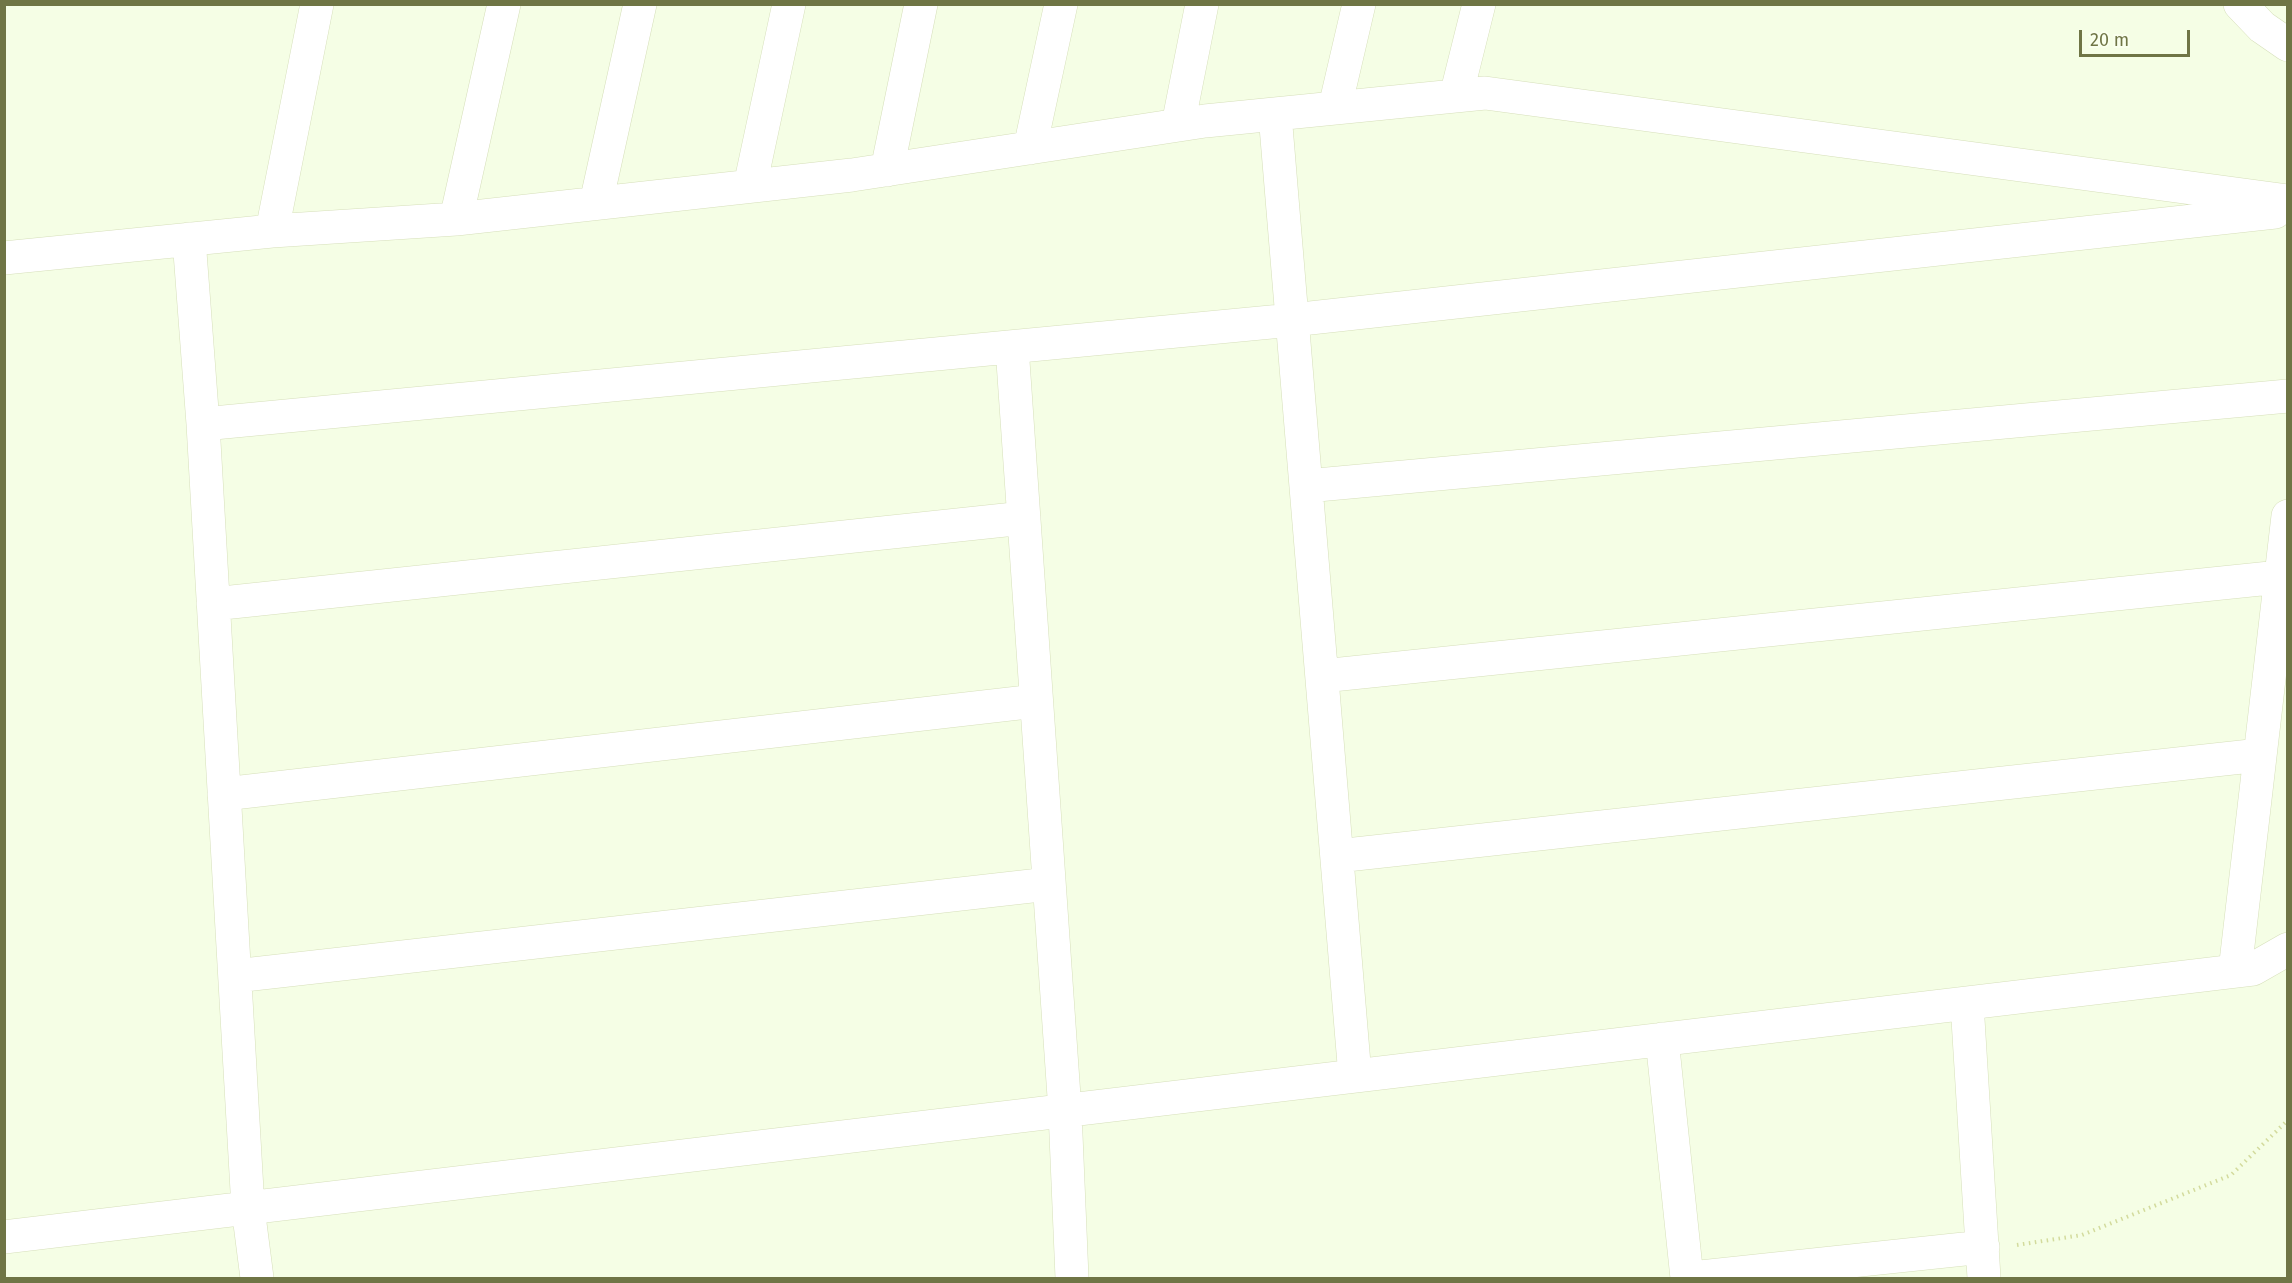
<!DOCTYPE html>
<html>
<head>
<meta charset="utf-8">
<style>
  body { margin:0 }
  #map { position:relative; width:2292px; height:1283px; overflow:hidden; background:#f5fee5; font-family:"Fira Sans",sans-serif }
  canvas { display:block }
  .frame { position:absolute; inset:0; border:6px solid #6f7545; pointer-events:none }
  .scale { position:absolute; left:2079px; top:30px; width:111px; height:27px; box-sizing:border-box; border:3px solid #6f7545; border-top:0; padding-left:8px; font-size:18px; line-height:21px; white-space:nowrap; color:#6f7545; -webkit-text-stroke:4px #f9ffed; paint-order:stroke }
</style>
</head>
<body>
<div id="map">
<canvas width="2292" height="1283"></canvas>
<div class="frame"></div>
<div class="scale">20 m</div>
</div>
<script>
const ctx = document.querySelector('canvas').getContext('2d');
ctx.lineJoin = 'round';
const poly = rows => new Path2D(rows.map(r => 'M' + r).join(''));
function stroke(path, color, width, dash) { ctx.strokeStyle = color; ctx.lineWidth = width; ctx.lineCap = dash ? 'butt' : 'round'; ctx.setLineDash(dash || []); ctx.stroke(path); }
const path = poly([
  [2017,1245,2082,1235,2231,1175,2288,1120]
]);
const minor = poly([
  [2240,4,2262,27,2288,45],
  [1456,96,1479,4],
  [1335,107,1359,4],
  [1275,114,1355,1076],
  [1178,125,1202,4],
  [1030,148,1061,4],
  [887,170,921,4],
  [750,186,789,4],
  [596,203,640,4],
  [456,219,504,4],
  [272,231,317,4],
  [189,239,203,424,248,1208,257,1278],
  [4,258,272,231,456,219,852,175,1205,121,1485,93,2288,201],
  [1012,347,1065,1111,1072,1278],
  [203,424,1292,320,2275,212],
  [1306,486,2288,396],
  [213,604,1024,518],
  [1322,676,2280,577],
  [224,794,1036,701],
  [1337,856,2260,755],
  [2235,971,2288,516],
  [235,976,1049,884],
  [1967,1003,1984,1278],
  [1662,1039,1687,1278],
  [4,1237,2253,969,2288,949],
  [1691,1278,1983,1247]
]);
stroke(minor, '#d6dfba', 34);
stroke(path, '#d3db9d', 4, [1.5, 4.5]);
stroke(minor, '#fff', 33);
</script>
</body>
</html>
